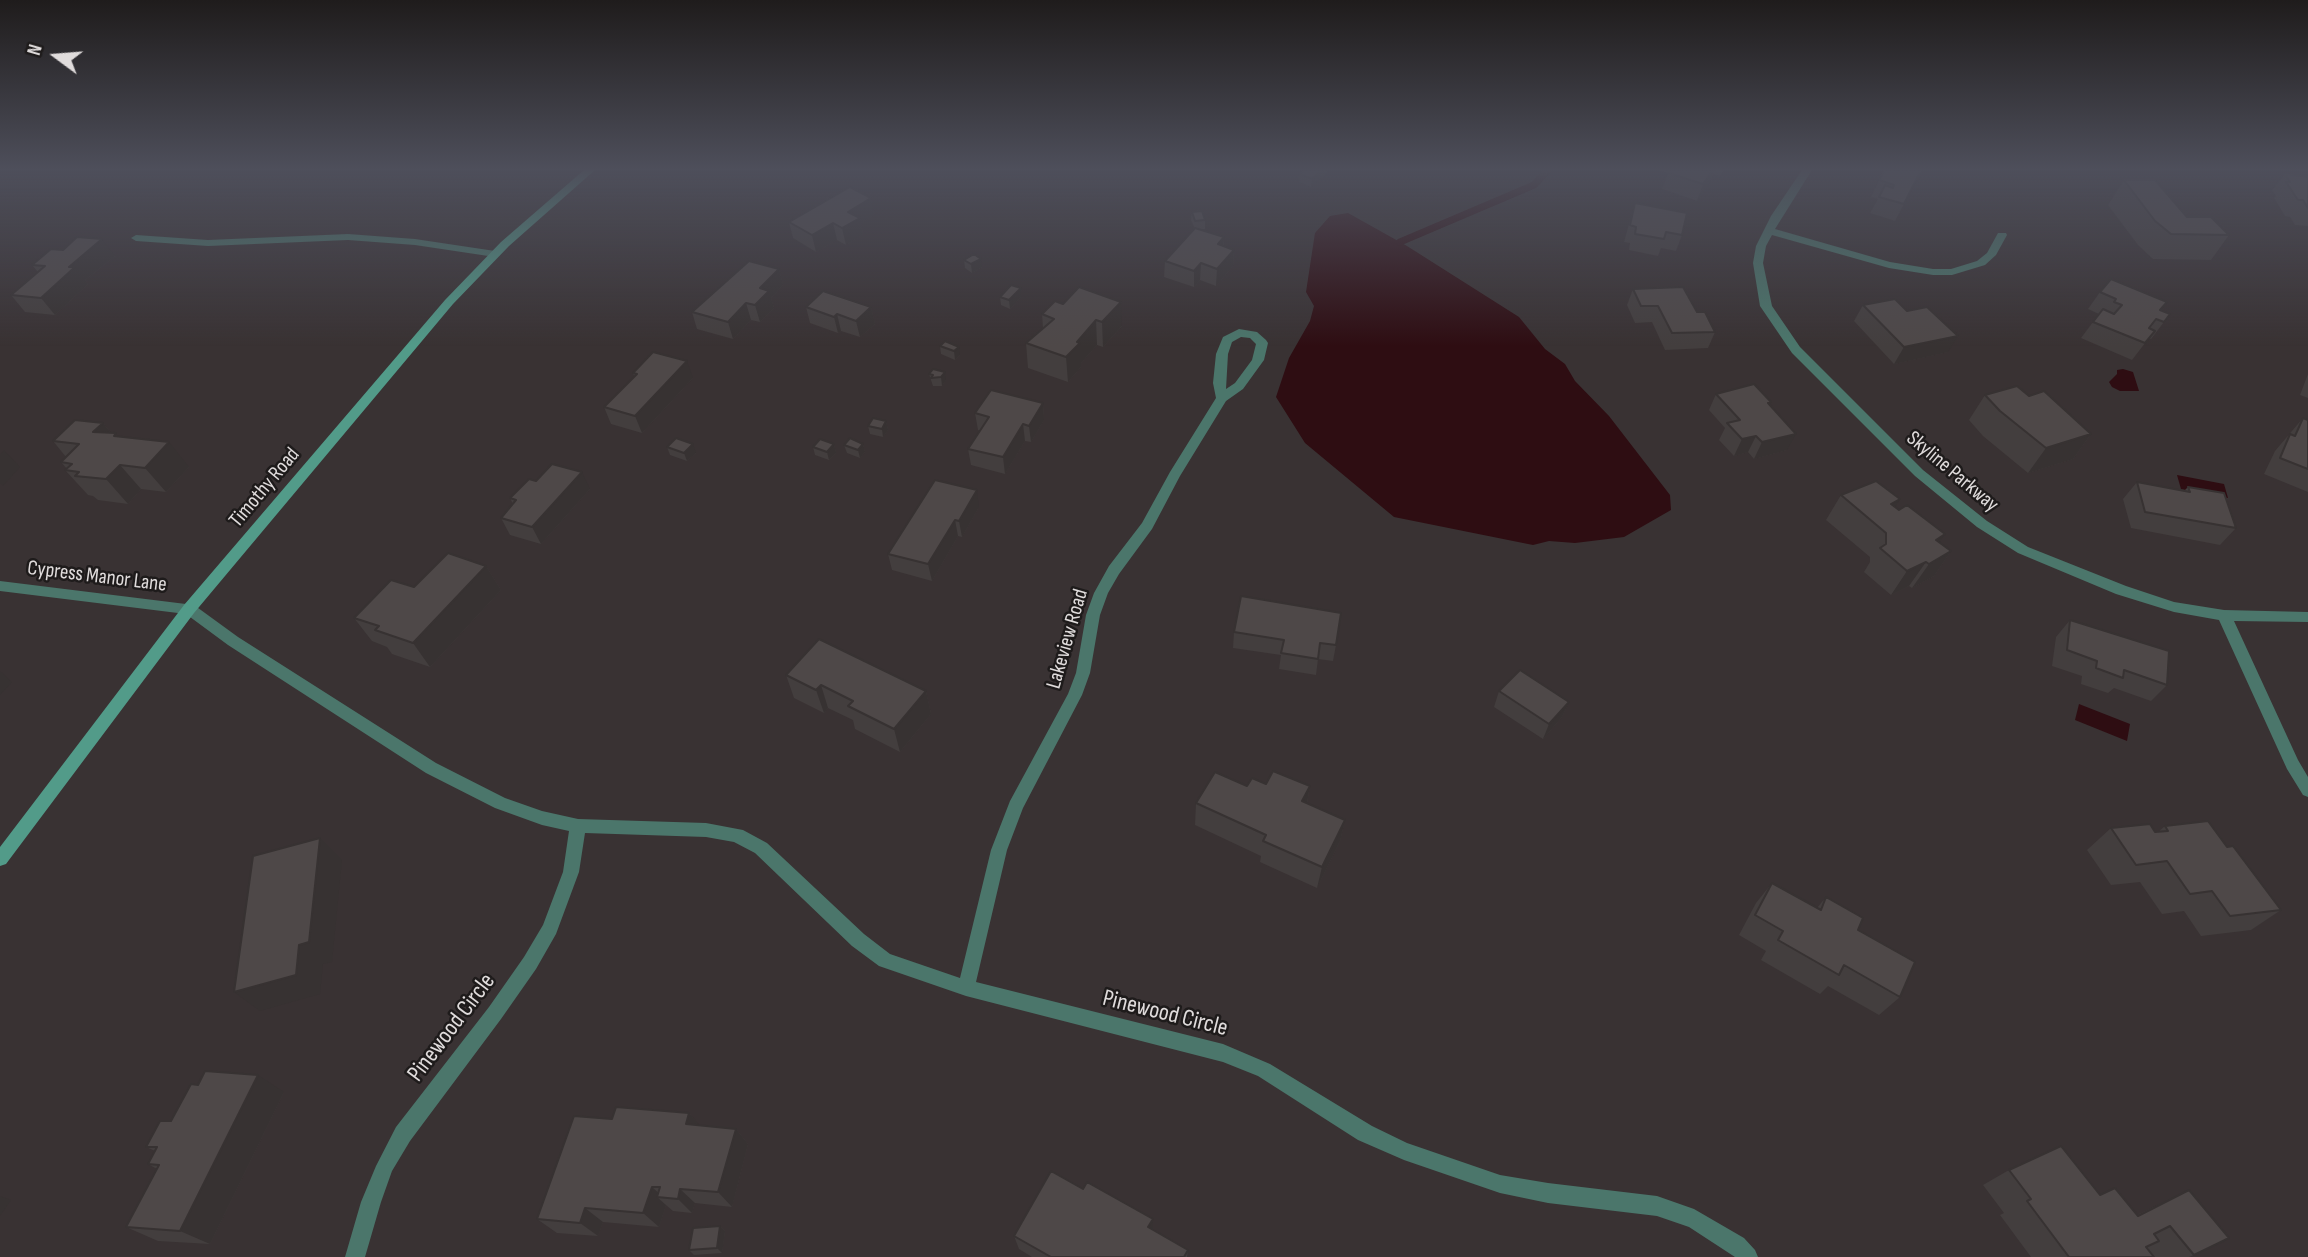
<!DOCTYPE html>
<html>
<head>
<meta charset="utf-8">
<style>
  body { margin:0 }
  #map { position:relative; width:2308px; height:1257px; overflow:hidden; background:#393233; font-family:"Sofia Sans Condensed",sans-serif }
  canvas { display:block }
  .north { position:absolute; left:21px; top:21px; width:70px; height:70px; -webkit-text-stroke:5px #1e1b1b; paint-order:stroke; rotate:286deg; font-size:19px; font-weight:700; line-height:28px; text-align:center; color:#e0dcdc }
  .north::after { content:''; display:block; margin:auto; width:24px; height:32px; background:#e0dcdc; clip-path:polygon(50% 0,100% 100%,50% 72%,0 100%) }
</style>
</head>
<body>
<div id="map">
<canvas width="2308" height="1257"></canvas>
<div class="north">N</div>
</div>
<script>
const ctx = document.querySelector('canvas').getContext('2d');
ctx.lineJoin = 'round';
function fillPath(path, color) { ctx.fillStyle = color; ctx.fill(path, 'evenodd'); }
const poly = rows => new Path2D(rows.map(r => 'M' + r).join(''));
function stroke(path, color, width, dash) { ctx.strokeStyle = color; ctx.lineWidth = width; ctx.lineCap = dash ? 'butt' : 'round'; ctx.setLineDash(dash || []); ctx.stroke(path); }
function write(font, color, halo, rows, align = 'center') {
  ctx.font = font + ' "Sofia Sans Condensed",sans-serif'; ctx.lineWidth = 5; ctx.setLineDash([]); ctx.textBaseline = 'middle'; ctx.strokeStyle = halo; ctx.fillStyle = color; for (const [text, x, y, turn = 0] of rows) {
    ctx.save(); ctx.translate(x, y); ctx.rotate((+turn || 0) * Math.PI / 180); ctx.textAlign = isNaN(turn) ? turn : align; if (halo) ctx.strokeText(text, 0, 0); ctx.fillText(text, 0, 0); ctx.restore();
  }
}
const water = poly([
  [1348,213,1407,246,1519,317,1545,349,1565,364,1575,381,1609,416,1670,495,1671,510,1624,537,1575,543,1549,541,1533,545,1394,517,1305,443,1276,397,1289,358,1310,321,1314,306,1306,292,1315,233,1330,216],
  [2123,369,2133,372,2139,391,2120,391,2112,387,2109,382,2117,374,2117,370],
  [2177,475,2224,484,2228,498,2181,489],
  [2079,704,2130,724,2127,741,2075,720]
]);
const stream = poly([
  [1400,242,1534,185,1548,170]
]);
const service = poly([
  [348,234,415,239,495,251,500,254,495,257,415,245,348,240,208,246,136,241,131,238,136,235,208,240,348,234]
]);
const minor = poly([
  [1802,170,1812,170,1775,229,1890,262,1933,269,1951,269,1977,261,1987,253,1998,233,2006,233,2007,235,1996,255,1985,265,1952,275,1933,275,1889,268,1772,235,1766,246,1763,263,1772,306,1800,347,1923,470,1987,521,2028,547,2126,586,2174,602,2224,610,2308,612,2308,622,2234,621,2298,760,2308,777,2308,797,2303,795,2287,769,2219,620,2174,612,2116,594,2018,553,1977,527,1915,476,1792,353,1760,306,1753,263,1756,246,1771,216,1802,170],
  [1239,329,1257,332,1266,340,1268,343,1264,360,1243,389,1226,401,1180,476,1152,529,1119,574,1108,593,1100,615,1090,673,1082,695,1023,808,1007,850,976,982,1223,1044,1270,1064,1372,1126,1407,1143,1500,1175,1548,1183,1657,1196,1694,1209,1744,1238,1755,1250,1758,1257,1735,1257,1689,1227,1657,1216,1548,1203,1500,1193,1404,1160,1358,1140,1258,1076,1223,1062,966,996,879,966,852,946,755,853,734,842,706,837,585,833,579,872,556,934,536,969,501,1019,410,1141,392,1171,381,1202,365,1257,345,1257,361,1202,376,1166,396,1127,489,1007,524,957,543,925,563,872,569,831,542,825,495,808,426,773,228,645,186,614,0,591,0,581,194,605,238,637,436,763,505,798,542,811,578,819,706,823,743,830,767,843,864,934,890,954,960,978,991,850,1010,801,1068,694,1076,673,1086,615,1094,593,1109,566,1142,523,1170,472,1216,398,1213,383,1216,354,1223,337,1239,329],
  [1241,337,1250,338,1256,344,1252,360,1235,383,1226,389,1228,354,1232,342,1241,337]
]);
const secondary = poly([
  [584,170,595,170,509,246,453,304,194,613,6,864,0,866,0,847,184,605,445,300,501,242,584,170]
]);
const wall = poly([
  [1658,170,1724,170,1719,176,1713,174,1710,182,1697,201,1662,189,1668,173],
  [1922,170,1895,221,1870,213,1878,199,1871,197,1879,180],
  [1327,173,1311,187,1299,182,1300,174],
  [2285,174,2308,177,2308,226,2295,225,2290,217,2285,216,2274,198,2276,196,2272,190],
  [2124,180,2187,217,2229,235,2211,260,2153,259,2138,245,2108,205],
  [871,198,874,215,861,223,863,234,846,245,837,240,816,252,793,238,789,222],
  [1635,203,1682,235,1676,251,1661,248,1658,256,1629,250,1630,243,1624,242],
  [1192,212,1205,220,1205,229,1199,229,1224,237,1224,246,1234,250,1233,266,1216,286,1200,280,1194,287,1164,277,1165,261,1195,229,1191,220],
  [115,256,85,280,88,284,55,315,25,312,11,295,38,272,32,265],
  [964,260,982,267,972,273,965,268],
  [779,269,783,285,771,298,774,308,760,322,751,320,733,339,697,329,692,312],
  [1021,288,1021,297,1010,309,1001,305,1000,297],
  [1633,289,1697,312,1715,332,1708,348,1665,350,1652,322,1635,323,1627,305],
  [2100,292,2167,302,2161,310,2170,314,2151,339,2149,338,2132,360,2081,338,2099,314,2088,309],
  [1055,301,1122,326,1103,347,1097,345,1081,363,1081,367,1068,382,1028,368,1026,343,1043,328,1042,314],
  [1863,305,1948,352,1894,364,1854,321],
  [806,307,871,307,875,324,860,337,841,331,838,333,810,323],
  [945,341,960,355,955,360,941,354,940,346],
  [933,369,946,380,942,386,933,386,929,374],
  [633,373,693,378,642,433,611,424,604,407,634,376],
  [2308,374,2308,398,2300,395],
  [1716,394,1770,406,1787,450,1754,459,1748,452,1734,456,1719,440,1725,428,1709,410],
  [1985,395,2029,396,2091,434,2073,459,2028,473,1983,436,1969,420],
  [1043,403,1044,420,1031,442,1025,441,1005,474,971,465,968,449,980,431,978,430,975,413],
  [2303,418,2308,420,2308,492,2264,474,2275,451],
  [886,421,888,430,883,437,870,434,868,426],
  [103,423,111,433,189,467,166,492,141,489,128,504,98,500,93,496,88,495,65,470,67,469,61,462,66,457,53,441],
  [834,444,836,453,829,460,815,455,813,447],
  [863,444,865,452,860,458,847,453,844,445],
  [667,447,696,453,687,461,670,455],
  [536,481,590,489,541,544,510,535,501,518,513,504,510,498],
  [2137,482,2184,491,2188,487,2236,528,2220,545,2131,528,2123,499],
  [1841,495,1895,507,1951,551,1934,576,1912,588,1909,586,1891,595,1864,572,1870,562,1870,557,1826,520],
  [979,507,962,537,958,536,932,581,892,570,888,554],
  [486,566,501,590,430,667,392,654,387,647,372,641,354,618,414,587],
  [2070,620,2167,685,2151,701,2114,688,2108,693,2081,684,2082,676,2052,666,2056,637],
  [1234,632,1336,645,1333,661,1318,659,1316,675,1279,669,1281,655,1233,648],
  [786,675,926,691,931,714,900,752,855,729,853,720,828,708,824,713,794,698],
  [1499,691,1569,702,1562,717,1543,739,1494,707],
  [1266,784,1310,786,1307,803,1345,820,1340,841,1317,888,1260,862,1261,856,1195,825,1196,803,1247,786],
  [2165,826,2227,847,2281,910,2251,930,2201,936,2184,911,2162,914,2140,882,2111,885,2087,850,2111,828,2155,832,2158,832],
  [1772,883,1817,908,1826,897,1858,930,1900,997,1879,1015,1828,986,1820,994,1761,960,1766,951,1739,935,1756,903],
  [284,1092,210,1244,158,1241,126,1227,157,1169,148,1164,155,1151,146,1147,171,1121],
  [689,1113,699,1125,736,1129,748,1144,732,1207,695,1203,692,1213,673,1211,666,1205,659,1227,603,1222,598,1236,557,1233,537,1219,612,1119],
  [2009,1170,2100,1195,2137,1215,2189,1190,2194,1255,2189,1257,2031,1257,2000,1215,2004,1213,1983,1185],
  [720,1226,725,1231,722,1253,694,1255,689,1250],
  [1153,1230,1188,1250,1187,1257,1032,1257,1019,1249,1014,1236]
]);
const shadedWall = poly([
  [1322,170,1327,170,1327,173,1311,187,1312,179],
  [1713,170,1714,170,1710,182,1697,201,1703,184],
  [871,198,874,215,861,223,863,234,846,245,842,228,848,212],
  [833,223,837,240,816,252,812,235],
  [1224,237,1223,254,1218,244],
  [102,239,115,256,85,280,88,284,55,315,41,298,69,267],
  [1234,250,1233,266,1216,286,1217,269],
  [981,259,982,267,972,273,971,264],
  [1201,263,1200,280,1194,287,1194,271],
  [779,269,783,285,771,298,774,308,760,322,755,305,760,288],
  [1021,288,1021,297,1010,309,1009,300],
  [1121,302,1122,326,1103,347,1102,322],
  [746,303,751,320,733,339,728,322],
  [871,307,875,324,860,337,856,321],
  [837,314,841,331,838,333,834,317],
  [1096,320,1097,345,1081,363,1081,367,1068,382,1066,357,1077,342],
  [1958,336,1948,352,1894,364,1904,347],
  [959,347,960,355,955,360,954,351],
  [687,361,693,378,642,433,635,416],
  [945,372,946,380,942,386,941,377],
  [1043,403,1044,420,1031,442,1029,426],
  [886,421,888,430,883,437,882,429],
  [103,423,123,448,93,432],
  [1023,424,1025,441,1005,474,1003,457],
  [1796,434,1787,450,1754,459,1762,442],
  [2091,434,2073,459,2028,473,2046,448],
  [1756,436,1748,452,1734,456,1742,439],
  [169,442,189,467,166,492,145,468],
  [693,444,696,453,687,461,684,453],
  [834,444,836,453,829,460,827,452],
  [863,444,865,452,860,458,858,450],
  [4,450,20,467,3,486,0,483,0,455],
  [120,465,141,489,128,504,106,479],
  [582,472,590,489,541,544,532,527],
  [977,490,979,507,962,537,959,521],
  [1900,499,1885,524,1891,504],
  [955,520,958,536,932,581,928,564],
  [1945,534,1928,559,1936,540],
  [1951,551,1934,576,1912,588,1929,564],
  [1926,562,1909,586,1891,595,1907,571],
  [486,566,501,590,430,667,413,643],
  [0,671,12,682,0,695],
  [821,685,828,708,824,713,816,690],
  [926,691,931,714,900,752,894,729],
  [1569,702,1562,717,1543,739,1549,724],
  [1310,786,1306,808,1302,801],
  [1345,820,1340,841,1317,888,1322,867],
  [320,838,342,860,332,962,323,964,320,994,260,1011,234,992,299,945],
  [258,1075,284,1092,210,1244,180,1231],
  [689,1113,703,1129,686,1124],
  [736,1129,748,1144,732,1207,718,1192],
  [652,1187,663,1197,657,1197,666,1205,659,1227,643,1213],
  [680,1189,695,1203,692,1213,678,1199],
  [0,1196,11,1200,0,1216],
  [585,1208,603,1222,598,1236,580,1223],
  [1153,1219,1153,1233,1148,1227],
  [720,1226,725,1231,722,1253,717,1248]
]);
const building = poly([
  [1305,170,1322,170,1312,179,1300,174,1305,170],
  [1670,170,1713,170,1703,184,1668,173,1670,170],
  [1885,170,1921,170,1904,204,1879,197,1885,185,1893,188,1894,185,1879,180,1885,170],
  [2285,174,2308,177,2308,208,2303,200,2298,200,2286,182,2290,182,2285,174],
  [2124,180,2155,180,2187,217,2211,217,2229,235,2171,234,2155,221,2124,180],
  [850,187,871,198,848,212,860,218,842,228,833,223,812,235,789,222,850,187],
  [1635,203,1687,213,1682,235,1666,232,1664,239,1635,234,1636,227,1630,225,1635,203],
  [1202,211,1205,220,1195,221,1192,212,1202,211],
  [1195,228,1224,237,1218,244,1234,250,1217,269,1201,263,1194,271,1165,261,1195,228],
  [77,237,102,239,69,267,75,267,41,298,11,295,45,266,32,265,51,249,63,250,77,237],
  [974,254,981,259,971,264,964,260,974,254],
  [749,261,779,269,760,288,769,291,755,305,746,303,728,322,692,312,749,261],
  [2111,279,2167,302,2160,310,2170,314,2164,322,2156,319,2149,328,2155,331,2145,343,2093,322,2103,309,2114,314,2122,305,2114,302,2116,299,2100,292,2111,279],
  [1011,285,1021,288,1009,300,1000,297,1011,285],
  [1079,287,1121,302,1102,322,1096,320,1077,342,1080,343,1066,357,1026,343,1054,319,1042,314,1055,301,1063,304,1079,287],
  [1683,287,1697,312,1705,312,1715,332,1672,333,1658,306,1641,306,1633,289,1683,287],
  [823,291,871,307,856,321,837,314,834,317,806,307,823,291],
  [1895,299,1907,311,1927,307,1958,336,1904,347,1863,305,1895,299],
  [945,341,959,347,954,351,940,346,945,341],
  [653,352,687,361,635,416,604,407,637,374,633,373,653,352],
  [933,369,945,372,941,377,931,378,933,375,929,374,933,369],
  [1754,384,1771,402,1768,403,1796,434,1762,442,1756,436,1742,439,1727,423,1740,420,1716,394,1754,384],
  [2017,386,2029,396,2044,391,2091,434,2046,448,2000,411,1985,395,2017,386],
  [991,390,1043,403,1029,426,1023,424,1003,457,968,449,989,417,975,413,991,390],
  [873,418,886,421,882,429,868,426,873,418],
  [2303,418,2308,420,2308,469,2280,458,2290,434,2295,436,2303,418],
  [75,420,103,423,93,432,116,433,114,436,169,442,145,468,120,465,106,479,75,476,79,472,65,470,72,464,61,462,79,444,53,441,75,420],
  [676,438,693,444,684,453,667,447,676,438],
  [850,438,863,444,858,450,844,445,850,438],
  [820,439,834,444,827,452,813,447,820,439],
  [552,464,582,472,532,527,501,518,516,500,510,498,529,479,536,481,552,464],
  [935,480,977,490,959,521,955,520,928,564,888,554,935,480],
  [1876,481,1900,499,1891,504,1899,510,1907,505,1945,534,1936,540,1951,551,1929,564,1926,562,1907,571,1880,548,1886,544,1886,533,1841,495,1876,481],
  [2137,482,2190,492,2188,487,2224,493,2236,528,2145,512,2137,482],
  [448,553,486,566,413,643,375,630,379,626,354,618,391,580,414,587,448,553],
  [1241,596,1341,613,1336,645,1320,643,1318,659,1281,653,1284,640,1234,632,1241,596],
  [2070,620,2169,651,2167,685,2124,670,2123,678,2096,668,2097,661,2067,650,2070,620],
  [819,639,926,691,894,729,848,706,853,701,821,685,816,690,786,675,819,639],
  [1520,670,1569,702,1549,724,1499,691,1520,670],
  [1273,771,1310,786,1302,801,1345,820,1322,867,1263,841,1266,835,1196,803,1215,772,1247,786,1252,778,1266,784,1273,771],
  [2208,821,2227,847,2233,846,2281,910,2230,916,2212,891,2190,894,2167,861,2136,865,2111,828,2150,824,2155,832,2168,831,2165,826,2208,821],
  [320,838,309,942,299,945,296,975,234,992,253,856,320,838],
  [1772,883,1821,910,1826,897,1863,918,1858,930,1915,962,1900,997,1844,965,1839,975,1778,940,1783,931,1755,915,1772,883],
  [205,1071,258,1075,180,1231,126,1227,159,1165,148,1164,157,1147,146,1147,160,1121,171,1121,191,1084,198,1085,205,1071],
  [616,1107,689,1113,686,1124,736,1129,718,1192,680,1189,678,1199,657,1197,660,1187,652,1187,643,1213,585,1208,580,1223,537,1219,574,1116,612,1119,616,1107],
  [2061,1146,2100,1195,2115,1188,2138,1216,2189,1190,2229,1238,2194,1255,2170,1226,2154,1234,2159,1241,2146,1247,2154,1257,2069,1257,2027,1201,2031,1199,2009,1170,2061,1146],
  [1051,1171,1083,1189,1087,1182,1153,1219,1148,1227,1188,1250,1184,1257,1051,1257,1014,1236,1051,1171],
  [720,1226,717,1248,689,1250,693,1228,720,1226]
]);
const streetNames = [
  ["Skyline Parkway",1952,472,40],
  ["Timothy Road",265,488,-50],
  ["Cypress Manor Lane",97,577,7],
  ["Lakeview Road",1068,639,-74]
];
const nearStreetnames = [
  ["Pinewood Circle",1165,1014,14],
  ["Pinewood Circle",452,1028,-53]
];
fillPath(water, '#2e0d12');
stroke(stream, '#2e0d12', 7);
fillPath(service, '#4b766b');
fillPath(minor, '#4b766b');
fillPath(secondary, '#529b89');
fillPath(wall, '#433e3e');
fillPath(shadedWall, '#373232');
fillPath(building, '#4e4848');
stroke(building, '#373232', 2);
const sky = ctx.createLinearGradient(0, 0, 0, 346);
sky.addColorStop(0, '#1f1c1c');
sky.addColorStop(0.49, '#4e4f5b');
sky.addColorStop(1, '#4e4f5b00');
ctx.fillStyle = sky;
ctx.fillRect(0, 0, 2308, 346);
write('21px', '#e0dcdc', '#1e1b1b', streetNames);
write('24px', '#e0dcdc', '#1e1b1b', nearStreetnames);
</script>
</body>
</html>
